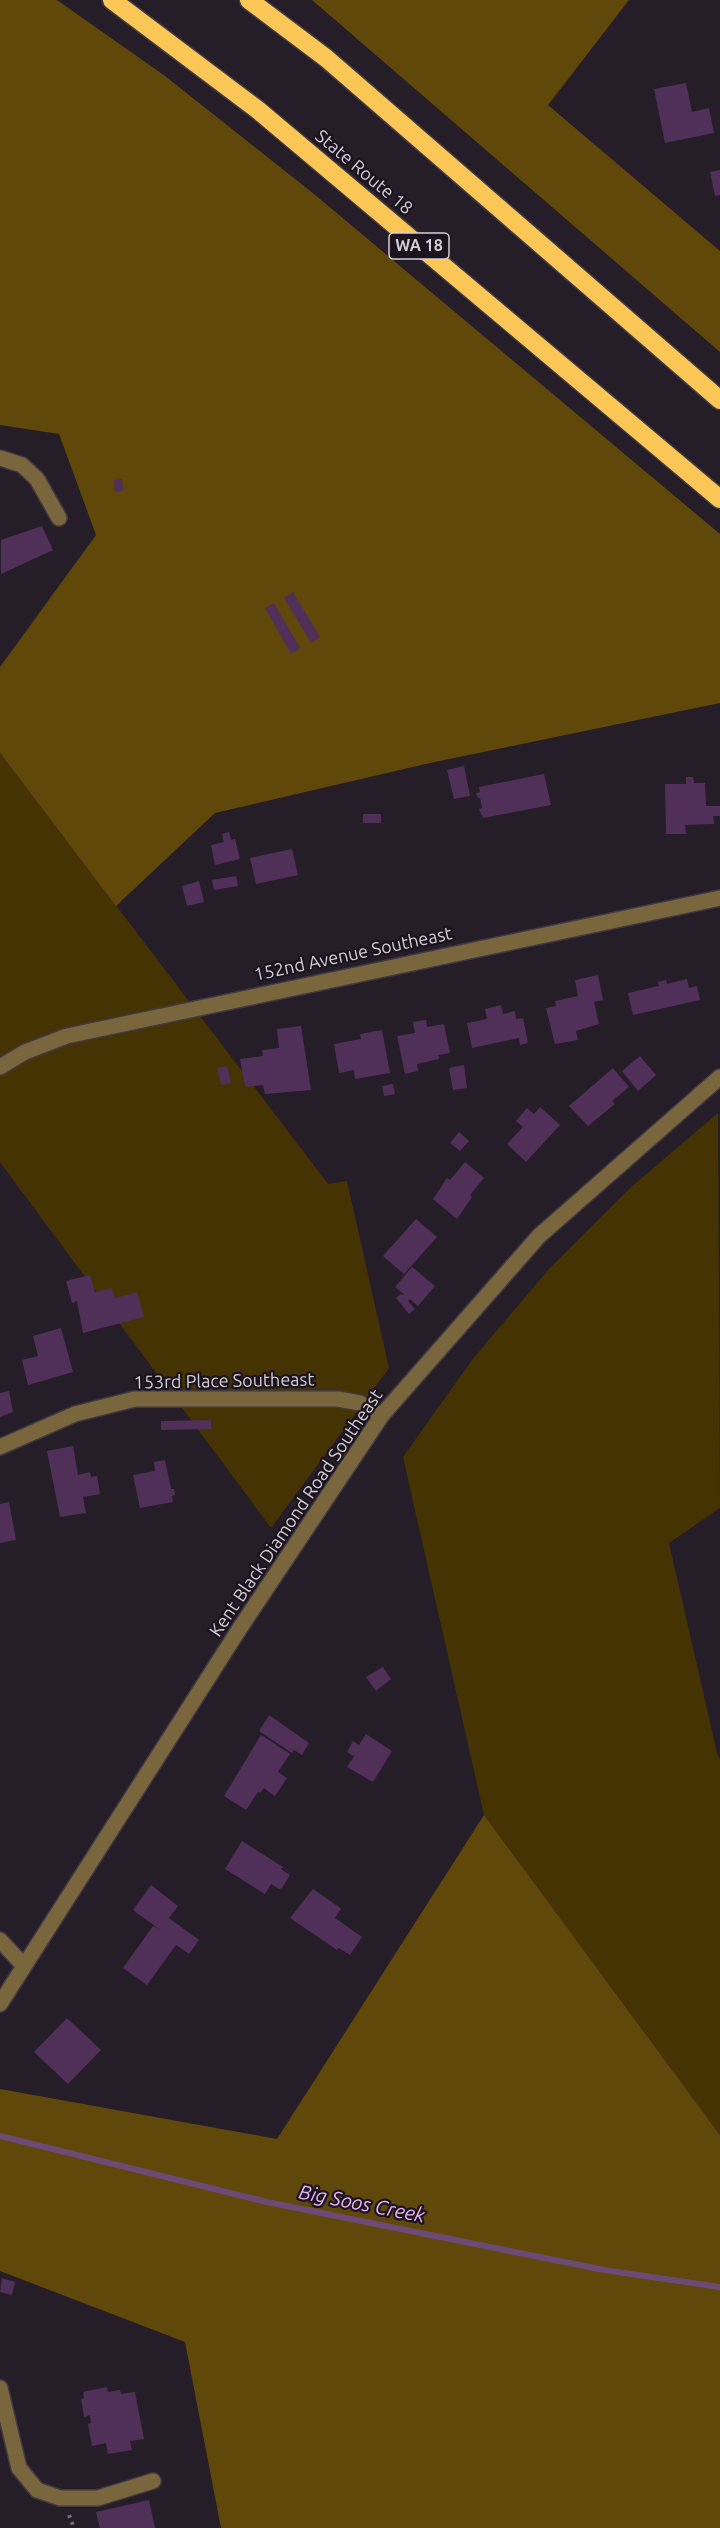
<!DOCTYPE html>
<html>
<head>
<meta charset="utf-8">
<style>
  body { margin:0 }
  canvas { display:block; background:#251d27 }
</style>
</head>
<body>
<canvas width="720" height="2528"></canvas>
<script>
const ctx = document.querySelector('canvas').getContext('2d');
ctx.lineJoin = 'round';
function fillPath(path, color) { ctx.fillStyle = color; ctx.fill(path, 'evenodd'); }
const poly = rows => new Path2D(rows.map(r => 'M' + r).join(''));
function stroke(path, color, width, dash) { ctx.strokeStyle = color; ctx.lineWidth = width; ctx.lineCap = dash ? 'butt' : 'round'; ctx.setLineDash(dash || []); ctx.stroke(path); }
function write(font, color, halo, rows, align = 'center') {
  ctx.font = font + ' Ubuntu,sans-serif'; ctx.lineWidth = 4.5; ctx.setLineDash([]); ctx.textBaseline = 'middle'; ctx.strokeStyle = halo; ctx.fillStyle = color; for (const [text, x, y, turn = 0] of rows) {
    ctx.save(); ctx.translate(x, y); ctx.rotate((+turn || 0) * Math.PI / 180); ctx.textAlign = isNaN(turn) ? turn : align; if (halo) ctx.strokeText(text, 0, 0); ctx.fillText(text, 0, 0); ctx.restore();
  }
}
const green = poly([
  [0,753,328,1184,347,1181,389,1368,271,1528,0,1162],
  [718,1113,720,1508,669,1543,718,1757,720,1758,720,2135,484,1815,403,1457,472,1360,549,1269,630,1188]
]);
const forest = poly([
  [0,0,57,0,165,76,314,194,720,534,720,703,430,763,215,813,116,906,0,753,0,667,96,535,59,434,0,425],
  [312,0,629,0,548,105,720,251,720,352],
  [484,1815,720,2135,720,2528,221,2528,185,2342,0,2271,0,2089,277,2139]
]);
const stream = poly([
  [0,2136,267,2202,604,2270,720,2287]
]);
const building = poly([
  [686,83,692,112,709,108,714,133,665,143,654,89],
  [720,170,720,195,715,196,710,172],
  [122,479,123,491,115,492,114,480],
  [42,526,53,550,1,574,1,540],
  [293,592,320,637,311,643,284,598],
  [274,603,300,648,291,654,265,608],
  [464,766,470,796,454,799,447,770],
  [544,774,551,805,483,818,479,809,482,808,480,798,478,798,476,793,480,792,479,787],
  [686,777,693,777,694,783,705,783,706,806,720,806,720,816,713,816,714,824,685,825,686,834,666,834,665,784,686,784],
  [363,814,381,814,381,823,363,823],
  [229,832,231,840,235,839,240,859,215,865,211,845,224,842,222,834],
  [292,849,298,875,256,884,250,858],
  [236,876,238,886,214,890,212,880],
  [199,881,204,902,187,906,182,886],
  [598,975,603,1000,594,1002,599,1024,576,1031,578,1040,555,1044,546,1008,556,1006,555,1001,578,996,575,980],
  [687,979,689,988,697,986,700,1000,633,1015,628,993,659,986,658,982,666,980,667,984],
  [501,1005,503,1014,515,1011,516,1019,523,1018,528,1043,520,1045,519,1038,472,1048,467,1023,487,1019,485,1009],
  [426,1020,427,1027,444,1024,450,1053,438,1055,439,1059,417,1064,418,1071,405,1074,397,1036,415,1033,413,1022],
  [301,1026,311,1090,265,1094,263,1085,245,1087,240,1059,263,1056,262,1050,279,1048,277,1029],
  [382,1030,390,1073,355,1079,354,1070,339,1073,334,1044,361,1039,360,1034],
  [640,1056,656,1075,638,1091,622,1071],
  [464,1065,467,1088,453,1090,449,1068],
  [227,1066,231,1083,221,1085,217,1068],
  [613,1068,629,1087,612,1101,615,1104,588,1126,569,1106],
  [393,1084,395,1094,384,1096,382,1086],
  [540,1107,560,1125,526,1162,507,1144,523,1127,516,1121,527,1108,534,1114],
  [459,1132,469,1141,460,1151,450,1143],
  [465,1162,484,1178,470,1195,472,1197,457,1219,433,1199,447,1178,450,1180],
  [416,1219,437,1237,404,1274,383,1256],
  [412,1267,435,1286,418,1306,410,1299,408,1301,415,1309,409,1314,396,1298,401,1294,405,1295,395,1287],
  [90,1275,95,1292,112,1288,115,1298,137,1292,144,1317,83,1333,77,1301,72,1303,66,1281],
  [61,1328,73,1372,28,1385,22,1360,38,1356,33,1336],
  [9,1391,13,1412,0,1417,0,1393],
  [211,1420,211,1429,161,1430,161,1421],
  [73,1446,78,1475,90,1472,91,1477,97,1476,100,1494,83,1497,86,1513,60,1517,47,1451],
  [165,1460,171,1489,174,1489,175,1495,172,1496,173,1502,140,1508,133,1475,155,1471,154,1462],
  [9,1502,16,1540,0,1543,0,1504],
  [383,1667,391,1679,376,1691,366,1677],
  [269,1715,309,1743,302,1755,294,1750,292,1753,259,1731],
  [366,1734,392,1751,373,1782,347,1767,354,1756,347,1752,353,1741,359,1745],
  [261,1735,290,1754,278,1772,287,1778,275,1796,264,1788,260,1793,258,1792,246,1810,224,1796],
  [242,1841,283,1867,281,1869,290,1875,282,1888,279,1889,271,1884,265,1894,225,1869],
  [151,1885,178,1906,169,1918,199,1940,189,1954,176,1945,147,1985,123,1968,153,1926,159,1929,133,1910],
  [313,1889,339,1907,341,1909,335,1918,362,1937,350,1955,339,1948,337,1950,290,1918],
  [67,2018,101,2050,68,2084,34,2052],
  [2,2278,15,2282,12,2295,0,2292],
  [107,2387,108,2392,120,2390,121,2394,135,2392,144,2439,130,2441,132,2450,108,2454,106,2443,92,2446,88,2424,91,2423,90,2415,84,2417,81,2399,84,2398,83,2392],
  [149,2500,155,2528,100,2528,96,2512]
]);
const path = poly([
  [69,2515,74,2528]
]);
const minor = poly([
  [0,458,22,465,37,479,59,518],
  [0,1067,25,1052,67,1036,720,898],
  [0,1447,75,1414,135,1399,338,1399,360,1403,382,1415],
  [0,1940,24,1966],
  [0,2004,240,1628,382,1415,539,1236,720,1077],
  [0,2388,19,2468,37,2490,60,2498,98,2498,153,2481]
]);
const highway = poly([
  [112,0,258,110,720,499],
  [249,0,326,58,720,400]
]);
const shields = [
  [419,246,60]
];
const shieldNames = [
  ["WA 18",419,246]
];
const streetNames = [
  ["State Route 18",364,172,40],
  ["152nd Avenue Southeast",353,954,-12],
  ["153rd Place Southeast",224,1381,-1],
  ["Kent Black Diamond Road Southeast",296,1513,-56]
];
const waterNames = [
  ["Big Soos Creek",362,2204,11]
];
fillPath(green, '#463303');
fillPath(forest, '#60470a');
stroke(stream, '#6c4a75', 6);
fillPath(building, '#502f59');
stroke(minor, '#413943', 18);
stroke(highway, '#413943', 21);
stroke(path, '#746d76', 4, [3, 4.5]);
stroke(minor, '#7a663d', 15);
stroke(highway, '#fac757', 18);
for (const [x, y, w] of shields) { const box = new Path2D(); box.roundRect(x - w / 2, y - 13, w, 26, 4.5); ctx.fillStyle = '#1b141e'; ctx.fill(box); stroke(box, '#d4cfd6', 1.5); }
write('bold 16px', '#d4cfd6', null, shieldNames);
write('18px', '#d4cfd6', '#1b141e', streetNames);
write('italic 20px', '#e8b2f7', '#1b141e', waterNames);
</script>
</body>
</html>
